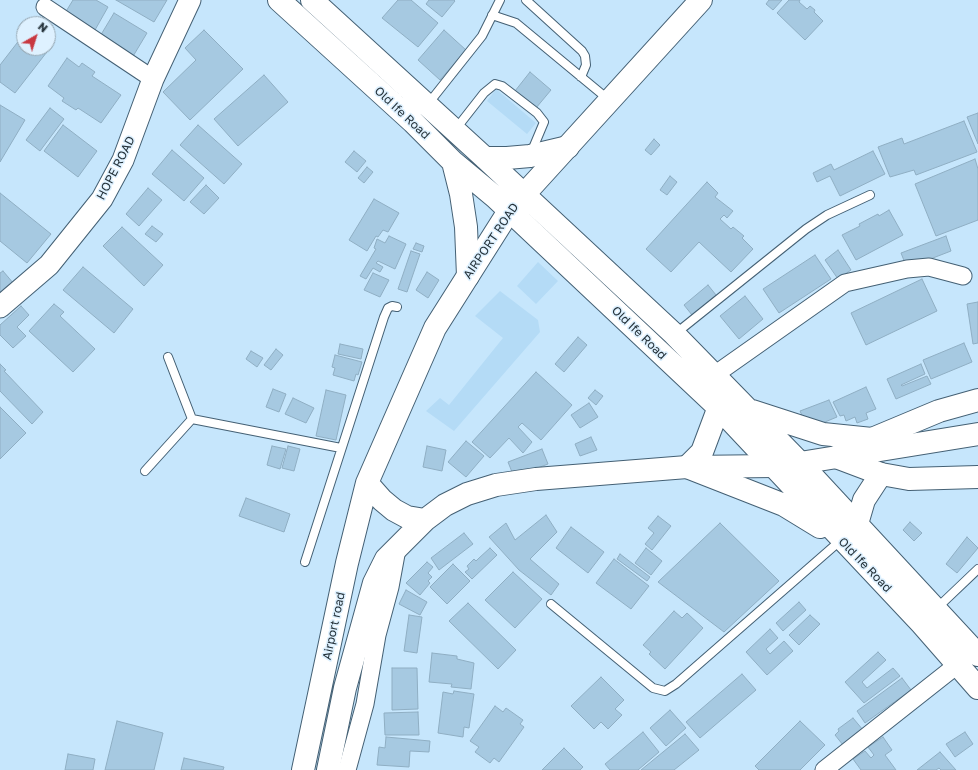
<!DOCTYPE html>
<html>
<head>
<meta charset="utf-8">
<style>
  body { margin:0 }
  #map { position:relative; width:978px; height:770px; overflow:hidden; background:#c6e6fc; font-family:"Golos Text",sans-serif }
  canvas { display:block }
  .north { position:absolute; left:16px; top:16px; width:40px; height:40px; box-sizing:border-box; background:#def1ff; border:1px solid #94a5b0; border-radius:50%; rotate:39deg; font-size:11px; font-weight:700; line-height:16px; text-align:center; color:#25323a }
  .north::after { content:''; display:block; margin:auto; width:14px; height:18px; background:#c83841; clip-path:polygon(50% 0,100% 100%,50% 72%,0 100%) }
</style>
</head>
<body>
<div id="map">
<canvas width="978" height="770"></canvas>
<div class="north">N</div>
</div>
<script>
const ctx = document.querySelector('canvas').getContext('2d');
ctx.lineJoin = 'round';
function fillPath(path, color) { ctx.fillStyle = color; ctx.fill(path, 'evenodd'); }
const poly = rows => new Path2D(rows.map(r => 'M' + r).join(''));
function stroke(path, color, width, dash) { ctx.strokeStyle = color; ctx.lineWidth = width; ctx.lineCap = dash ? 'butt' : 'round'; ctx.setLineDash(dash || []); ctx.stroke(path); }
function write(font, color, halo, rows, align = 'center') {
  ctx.font = font + ' "Golos Text",sans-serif'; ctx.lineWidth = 3; ctx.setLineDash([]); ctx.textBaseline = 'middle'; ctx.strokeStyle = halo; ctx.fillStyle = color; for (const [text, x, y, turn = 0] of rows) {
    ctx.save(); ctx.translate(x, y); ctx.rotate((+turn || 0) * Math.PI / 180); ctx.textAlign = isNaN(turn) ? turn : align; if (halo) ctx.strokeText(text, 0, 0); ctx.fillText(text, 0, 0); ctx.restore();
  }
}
const built = poly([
  [496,89,536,123,527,134,487,101],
  [538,262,558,281,536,304,517,286],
  [500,291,538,320,540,332,454,431,426,411,440,398,449,405,503,338,475,316]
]);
const building = poly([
  [73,0,96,0,108,7,95,30,65,13,73,0],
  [116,0,167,0,154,22,116,0],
  [398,0,411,0,438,23,418,47,382,18,398,0],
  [429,0,454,0,455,1,442,17,426,4,429,0],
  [769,0,782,0,773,10,766,4,769,0],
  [789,0,800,0,799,2,807,9,810,6,815,10,814,12,823,21,805,40,777,13,789,0],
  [114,13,147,33,132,58,99,38,114,13],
  [204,30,243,69,190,120,163,92,196,60,185,48,204,30],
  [444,30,466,50,440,80,418,60,444,30],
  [24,34,24,48,48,48,48,46,50,48,15,93,0,82,0,65,24,34],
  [67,58,79,67,82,63,95,72,92,76,121,95,101,123,78,108,76,110,62,101,64,98,48,86,67,58],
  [530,72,551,90,536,108,515,91,530,72],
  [264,75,288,102,238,146,214,119,264,75],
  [0,105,25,120,0,162,0,105],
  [50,108,64,119,40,151,26,140,50,108],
  [978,113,978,144,967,117,978,113],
  [964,121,977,152,916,175,914,170,890,177,878,147,902,138,904,144,964,121],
  [63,125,97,151,78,177,44,151,63,125],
  [198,125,242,164,224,184,180,145,198,125],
  [654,139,660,145,651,155,645,150,654,139],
  [172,150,204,178,184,201,152,174,172,150],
  [354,151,366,161,357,172,345,162,354,151],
  [873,151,885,174,840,196,830,176,817,182,813,173,831,164,834,170,873,151],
  [975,159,978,169,978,220,936,236,915,184,975,159],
  [367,167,373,172,364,183,358,178,367,167],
  [670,176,677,182,667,195,660,190,670,176],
  [707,182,718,193,715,197,733,211,727,218,724,215,720,219,731,229,733,227,744,236,742,238,753,249,731,272,699,242,671,272,646,249,707,182],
  [206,185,219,198,204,214,190,202,206,185],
  [148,188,162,200,139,226,126,214,148,188],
  [0,193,51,234,27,263,0,241,0,193],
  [374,199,399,213,388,232,383,230,378,237,376,236,367,251,349,240,374,199],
  [889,210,903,235,856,260,842,235,860,226,859,224,878,214,879,216,889,210],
  [152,226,163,234,156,242,145,234,152,226],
  [122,227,163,265,144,286,103,246,122,227],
  [389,236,406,244,395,269,378,261,376,263,383,267,380,272,373,268,366,279,360,276,376,249,374,248,377,239,385,243,389,236],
  [946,236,951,251,907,268,901,253,946,236],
  [416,243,424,246,422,252,413,249,416,243],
  [838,250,851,270,838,279,825,260,838,250],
  [411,251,420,254,407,292,398,289,411,251],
  [815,255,831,279,779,313,763,289,815,255],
  [83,267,133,309,114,333,63,290,83,267],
  [3,271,14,284,0,295,0,273,3,271],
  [427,272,439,280,428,298,416,290,427,272],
  [373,273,389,280,380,297,364,290,373,273],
  [922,279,937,311,866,345,851,313,922,279],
  [708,285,716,295,692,315,684,305,708,285],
  [745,296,763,319,739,339,720,316,745,296],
  [978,302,978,343,973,344,967,304,978,302],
  [54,304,64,312,60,316,95,349,73,372,29,331,54,304],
  [21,306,29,315,17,327,26,336,13,348,0,335,0,325,21,306],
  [578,337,587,345,564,372,555,364,578,337],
  [964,343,972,362,931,379,923,360,964,343],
  [340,344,363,349,361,359,338,354,340,344],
  [276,349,283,355,271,370,264,365,276,349],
  [251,351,263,358,257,367,246,359,251,351],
  [335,355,362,362,358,375,356,374,354,381,333,375,335,368,332,367,335,355],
  [0,364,6,370,4,371,43,412,32,424,0,391,0,364],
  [921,364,925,374,901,385,902,386,927,376,931,384,896,399,887,379,921,364],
  [536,372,572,405,541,440,522,423,518,427,532,442,523,453,509,438,490,458,472,442,536,372],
  [866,387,876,409,866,413,868,419,857,423,855,417,846,421,844,415,840,416,833,402,866,387],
  [273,389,286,394,279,412,266,407,273,389],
  [326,390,346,395,336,440,316,436,326,390],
  [595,390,603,396,596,405,588,398,595,390],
  [293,398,314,408,306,423,285,414,293,398],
  [829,400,837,417,808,429,800,411,829,400],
  [589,403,598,417,580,428,571,415,589,403],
  [0,407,26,433,0,459,0,407],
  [591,437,597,450,580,456,575,444,591,437],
  [466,441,484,456,466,477,448,462,466,441],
  [272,446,286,449,280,469,267,465,272,446],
  [288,446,300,449,294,471,282,468,288,446],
  [427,446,446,450,442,471,423,467,427,446],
  [542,449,548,464,514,477,508,462,542,449],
  [246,498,290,514,284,532,239,516,246,498],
  [546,515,557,532,530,559,559,584,551,595,519,570,489,537,506,523,515,540,546,515],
  [658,516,671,526,652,550,645,544,654,533,648,528,658,516],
  [910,522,922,533,914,541,903,530,910,522],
  [720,523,779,581,724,632,658,582,720,523],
  [571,527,604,552,588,573,556,548,571,527],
  [464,533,473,544,439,570,431,558,464,533],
  [967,537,978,548,957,573,946,564,967,537],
  [490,548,497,555,472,579,465,572,469,569,467,566,474,559,476,561,479,558,490,548],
  [646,548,662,561,651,575,635,563,646,548],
  [620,554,650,577,647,581,617,559,620,554],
  [614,559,649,586,631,609,596,583,614,559],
  [427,562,433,567,428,573,432,577,428,581,430,583,420,595,406,583,427,562],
  [453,564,470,581,447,604,430,587,453,564],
  [513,572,542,599,515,628,485,600,513,572],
  [406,590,427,602,420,615,399,604,406,590],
  [799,602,806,610,783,631,776,623,799,602],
  [468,603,516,650,498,669,449,621,468,603],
  [674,611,682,618,687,613,703,628,665,669,649,654,651,652,643,645,674,611],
  [409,615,422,617,417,653,404,651,409,615],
  [810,615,820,624,799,645,789,635,810,615],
  [770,629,778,638,766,649,770,654,784,641,793,651,767,675,746,652,770,629],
  [878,652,886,660,862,682,867,688,893,668,900,676,864,703,845,682,878,652],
  [432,653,457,656,457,659,474,663,471,689,451,687,452,684,429,682,432,653],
  [392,668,417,668,418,709,392,710,392,668],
  [742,674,756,690,700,738,686,722,742,674],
  [601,677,624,700,615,709,622,715,608,729,601,722,594,729,571,706,601,677],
  [902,678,911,690,865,723,857,711,902,678],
  [454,691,474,694,469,728,464,727,463,737,438,733,443,692,453,694,454,691],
  [495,706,503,712,506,708,523,720,520,724,524,727,499,762,494,758,490,763,475,752,479,747,470,741,495,706],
  [670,710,686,728,666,746,650,728,670,710],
  [418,712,419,735,385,735,384,713,418,712],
  [853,718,863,730,843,745,835,735,839,731,838,729,853,718],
  [117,721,163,733,154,770,105,770,117,721],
  [800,721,825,745,800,770,759,770,755,766,800,721],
  [643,732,659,752,638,770,610,770,605,764,643,732],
  [965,732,973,744,955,757,946,744,965,732],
  [685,734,699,750,674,770,641,770,685,734],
  [386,737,430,741,429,752,410,751,409,767,377,765,379,747,385,748,386,737],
  [883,737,892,750,885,755,896,770,861,770,853,759,865,751,871,758,874,755,868,747,883,737],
  [564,748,583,767,580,770,542,770,564,748],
  [940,752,956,770,941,770,939,768,936,770,917,770,940,752],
  [68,754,95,759,93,770,65,770,68,754],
  [184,758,224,767,223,770,181,770,184,758]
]);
const service = poly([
  [526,0,582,51,585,56,586,65,581,77],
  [492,15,516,23,609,100],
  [428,104,482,36,500,0],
  [455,130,484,93,495,84,502,86,537,113,544,122,531,153],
  [675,334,806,229,827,215,870,195],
  [168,357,192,419],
  [145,471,192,419,341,448],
  [305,562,384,317,388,308,392,306,397,307],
  [551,604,653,688,665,691,676,684,841,540],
  [936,609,978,569]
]);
const minor = poly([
  [45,7,153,79],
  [713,376,845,283,907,269,929,267,963,276],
  [347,770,365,704,377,635,390,587,397,549],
  [824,770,957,665]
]);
const tertiary = poly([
  [0,307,49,265,102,199,123,160,153,79,190,0]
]);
const secondary = poly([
  [367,483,382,500,394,510,407,517,425,520],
  [303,770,347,563,367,483,435,328,509,211,701,0],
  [328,770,345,688,374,583,386,559,425,520,445,505,467,494,496,485,536,479,687,467,774,466,800,463,978,434]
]);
const primary = poly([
  [279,0,413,122,453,162,495,197,718,407,922,624,978,688],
  [312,0,485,158,674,334,800,463,978,655],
  [485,158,507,158,530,156,568,147],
  [453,162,461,194,466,227,468,276],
  [723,396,702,452,687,467,784,505,820,527],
  [752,411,823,434,872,439],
  [857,524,864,500,881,474]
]);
const trunk = poly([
  [836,457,872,439,939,411,978,400],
  [836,457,881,474,909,479,978,477]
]);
const streetNames = [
  ["Old Ife Road",402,113,43],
  ["HOPE ROAD",116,168,-63],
  ["AIRPORT ROAD",491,241,-56],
  ["Old Ife Road",639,333,44],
  ["Old Ife Road",865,565,46],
  ["Airport road",334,626,-78]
];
fillPath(built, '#b4dbf6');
fillPath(building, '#a6c9e1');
stroke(building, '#8faec3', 1);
stroke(service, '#446074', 10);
stroke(minor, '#446074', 19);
stroke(tertiary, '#446074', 23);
stroke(secondary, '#446074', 24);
stroke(primary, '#446074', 24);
stroke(trunk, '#446074', 24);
stroke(service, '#fff', 8);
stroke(minor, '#fff', 17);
stroke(tertiary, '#fff', 21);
stroke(secondary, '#fff', 22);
stroke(primary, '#fff', 22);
stroke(trunk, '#fff', 22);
write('12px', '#25323a', '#def1ff', streetNames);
</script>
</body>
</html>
